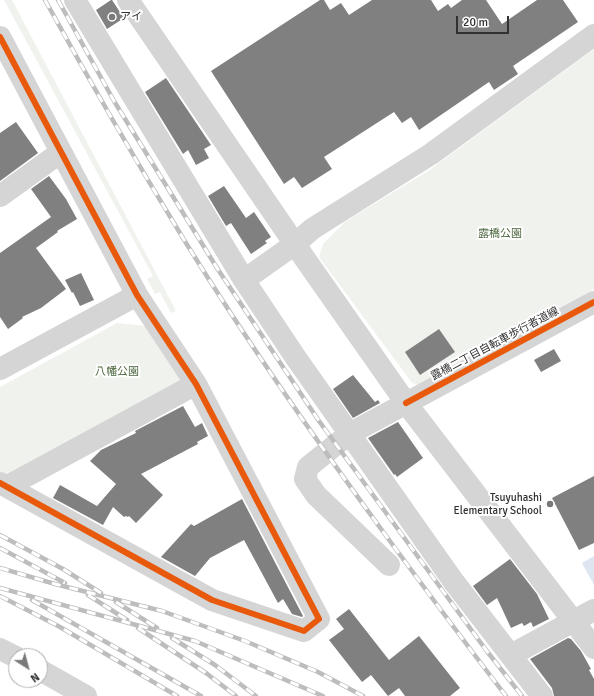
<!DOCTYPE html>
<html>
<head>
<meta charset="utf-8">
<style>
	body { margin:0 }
	#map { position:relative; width:594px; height:696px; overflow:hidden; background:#fff; font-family:Signika,sans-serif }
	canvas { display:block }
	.north { position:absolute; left:8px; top:648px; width:40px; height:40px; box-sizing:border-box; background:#fff; border:1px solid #adadad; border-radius:50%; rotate:144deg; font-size:11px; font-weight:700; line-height:16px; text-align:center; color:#313131 }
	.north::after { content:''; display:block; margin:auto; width:14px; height:18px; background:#797979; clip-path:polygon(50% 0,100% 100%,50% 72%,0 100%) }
	.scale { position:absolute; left:456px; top:16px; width:53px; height:18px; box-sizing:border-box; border:2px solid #313131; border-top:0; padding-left:5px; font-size:12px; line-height:14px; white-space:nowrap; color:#313131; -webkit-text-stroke:3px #fff; paint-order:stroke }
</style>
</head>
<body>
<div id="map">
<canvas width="594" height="696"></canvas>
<div class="north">N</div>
<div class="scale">20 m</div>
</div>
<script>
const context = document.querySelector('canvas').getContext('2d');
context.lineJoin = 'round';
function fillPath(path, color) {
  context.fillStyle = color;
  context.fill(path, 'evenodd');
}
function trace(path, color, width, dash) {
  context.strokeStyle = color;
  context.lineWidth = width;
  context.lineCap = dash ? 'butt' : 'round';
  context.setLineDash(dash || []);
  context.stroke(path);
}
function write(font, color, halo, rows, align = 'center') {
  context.font = font + ' Signika,"Noto Sans JP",sans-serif';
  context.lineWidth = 4;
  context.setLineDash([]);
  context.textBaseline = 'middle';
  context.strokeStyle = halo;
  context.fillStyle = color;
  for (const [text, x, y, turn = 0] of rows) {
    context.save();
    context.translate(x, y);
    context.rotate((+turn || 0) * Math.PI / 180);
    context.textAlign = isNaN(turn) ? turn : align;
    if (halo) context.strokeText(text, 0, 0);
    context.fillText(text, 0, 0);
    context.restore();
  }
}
const green = new Path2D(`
	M4,0H12L176,311L171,313L160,292L155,294L147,279L153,276Z
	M594,49V289L418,385L412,383L319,257L323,244L346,221L428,171Z
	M117,323L147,326L180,376L179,387L5,479L0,477V387Z`);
const water = new Path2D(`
	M594,556V585L582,563Z`);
const building = new Path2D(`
	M111,0H112L124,18L107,29L96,10Z
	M320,0H324L330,10L341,3L349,15L372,0H431L438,11L448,4L451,8L462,0H486L502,24L537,0H563L578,22L513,66L518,74L494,90L489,82L419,130L411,117L402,123L394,112L324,157L332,169L302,188L294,177L284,184L211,71Z
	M166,78L211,145L204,149L209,158L196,165L188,150L183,154L145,92Z
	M16,122L38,153L0,181V133Z
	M49,176L66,199L77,219L57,231L58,232L36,248L66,289L41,308L22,317L23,318L8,329L0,317V253L51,217L31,189Z
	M224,186L246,218L254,212L271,237L265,241L267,243L251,254L231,223L226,226L208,196Z
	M81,273L94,300L80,306L73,292L72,293L65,280Z
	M439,329L455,352L420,375L405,352Z
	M554,349L561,361L541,372L534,360Z
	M353,375L375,402L378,400L380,403L353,418L333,389Z
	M183,406L195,427L202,423L208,436L197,442L198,444L141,474L163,495L136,523L129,516L128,517L126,516L124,517L113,507L103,525L53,498L60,485L97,506L116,484L90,461L101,450L136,433L135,431Z
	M398,422L423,458L397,477L395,474L394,475L368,438Z
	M594,476V543L579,550L552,498Z
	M242,499L303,616L302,617L292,614L283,599L278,603L244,540L210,558L195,576L161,557L191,524L194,526Z
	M510,559L537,594L549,619L533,627L531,622L524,626L522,623L511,628L497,598L487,605L473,586Z
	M349,609L389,660L419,636L460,688L450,696H405L399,688L388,696L371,675L362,682L329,640L344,629L336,619Z
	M568,638L571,639L581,651L591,669L589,670L594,679V696H554L552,688L530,659Z`);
const minor = new Path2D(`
	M75,0L244,280L296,358L454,582L542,696
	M128,0L303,256L406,403L594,648
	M0,37L137,295L196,384L319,619L304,631L212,600L0,483
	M0,196L61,152
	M244,280L295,244L312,229L431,154L594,35
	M0,369L137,295
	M8,486L196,384
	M389,565L316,495L305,479L308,467L349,434L594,302
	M0,649L16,657
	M511,655L594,610
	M40,670L86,696`);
const rail = new Path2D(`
	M45,0C90,82 137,163 186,243C251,348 322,449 395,548C432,598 468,647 506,696
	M58,0L114,101L217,268L319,421L486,650L522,696
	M0,535L63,569L101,593
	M0,548L65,583
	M0,568L55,584L162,611L245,641L318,672L363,696
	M0,588L195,641L323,696
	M88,595L127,620
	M0,596L60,627L177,696
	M32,600L201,696
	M116,602L157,628
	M138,628L206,673L236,696
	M172,638L215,665L256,696`);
const cycleway = new Path2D(`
	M0,37L137,295L196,384L319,619L304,631L212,600L0,483
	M406,403L594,302`);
const markers = [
	[112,17,4,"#797979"],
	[550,504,4,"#797979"]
];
const poiNames = [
	["アイ",120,17],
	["Tsuyuhashi",542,498,"right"],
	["Elementary School",542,511,"right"]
];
const parkNames = [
	["露橋公園",500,234],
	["八幡公園",117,372]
];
const streetNames = [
	["露橋二丁目自転車歩行者道線",495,344,-28]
];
fillPath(green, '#f0f3ed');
fillPath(water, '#dde6f1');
fillPath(building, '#808080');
trace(minor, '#d5d5d5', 22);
trace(rail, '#bdbdbd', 4.5);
trace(rail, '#fff', 3, [9]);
trace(cycleway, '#e8590c', 6);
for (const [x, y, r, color] of markers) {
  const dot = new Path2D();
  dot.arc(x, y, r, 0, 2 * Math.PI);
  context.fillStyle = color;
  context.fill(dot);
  trace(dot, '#fff', 1.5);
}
write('11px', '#313131', '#fff', poiNames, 'left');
write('11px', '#4f6a41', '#fff', parkNames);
write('11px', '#313131', '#fff', streetNames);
</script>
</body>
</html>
